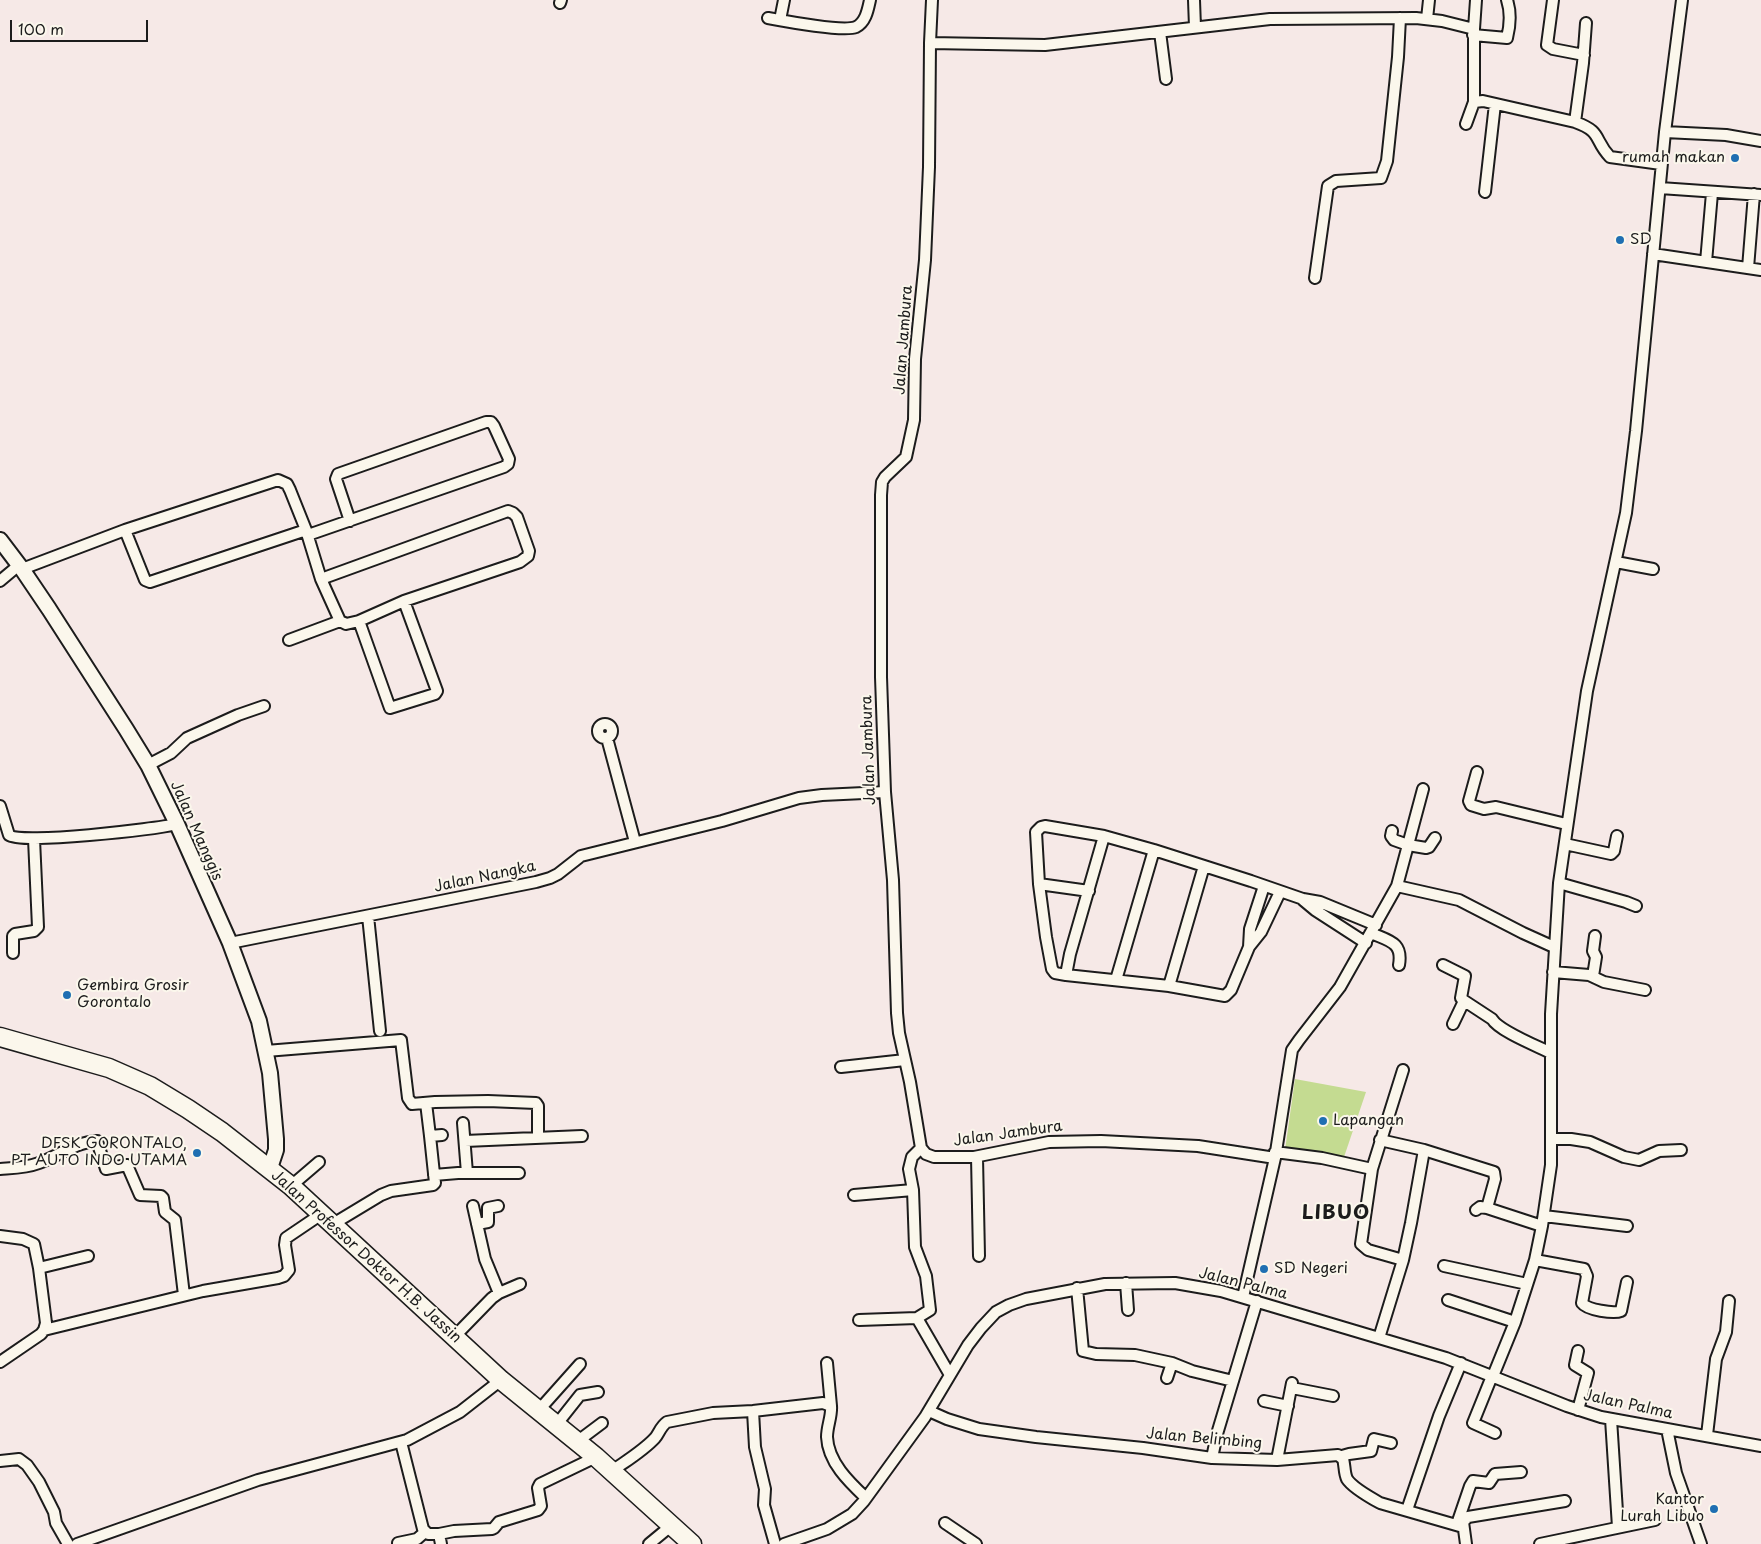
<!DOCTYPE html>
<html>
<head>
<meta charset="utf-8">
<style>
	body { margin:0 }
	#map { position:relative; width:1761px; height:1544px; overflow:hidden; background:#f6e9e7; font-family:"Playpen Sans",sans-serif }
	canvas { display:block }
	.scale { position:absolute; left:10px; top:20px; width:138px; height:22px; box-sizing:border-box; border:2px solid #1c1c1c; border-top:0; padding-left:6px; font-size:15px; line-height:18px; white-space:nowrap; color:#1c1c1c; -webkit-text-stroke:4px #fbf7ec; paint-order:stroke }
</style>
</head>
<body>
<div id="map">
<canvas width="1761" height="1544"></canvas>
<div class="scale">100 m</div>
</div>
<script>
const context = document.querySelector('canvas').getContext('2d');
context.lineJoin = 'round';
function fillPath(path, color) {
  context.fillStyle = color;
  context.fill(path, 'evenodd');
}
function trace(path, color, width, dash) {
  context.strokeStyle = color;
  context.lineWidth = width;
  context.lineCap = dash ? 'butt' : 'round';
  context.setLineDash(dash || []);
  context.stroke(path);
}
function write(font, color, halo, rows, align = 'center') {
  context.font = font + ' "Playpen Sans",sans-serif';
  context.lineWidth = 4;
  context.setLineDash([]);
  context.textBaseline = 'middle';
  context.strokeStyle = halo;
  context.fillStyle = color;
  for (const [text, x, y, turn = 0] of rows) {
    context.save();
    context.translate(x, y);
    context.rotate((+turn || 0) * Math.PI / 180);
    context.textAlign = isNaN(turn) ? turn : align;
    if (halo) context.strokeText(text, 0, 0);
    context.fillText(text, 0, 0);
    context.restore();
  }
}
const green = new Path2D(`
	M1295,1079L1366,1092L1343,1160L1285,1150Z`);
const street = new Path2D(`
	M932,0L930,43L929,167L925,260L915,359L914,420L906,457L885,477L882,482L881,495V677L885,792L893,880L897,1013L899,1033L910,1082L921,1148L926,1154L934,1157H974L1049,1142L1101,1141L1198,1146L1275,1158
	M1194,0L1195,27
	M1553,0L1547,45L1553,49L1584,55
	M560,3L561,0
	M768,18C784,21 843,32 856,27C866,22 868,9 870,0
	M1427,19L1429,0
	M780,20L784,0
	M1160,32L1166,79
	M1473,35L1507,38C1510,26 1511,12 1507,0
	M930,43L1045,45L1270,19L1416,18L1442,21L1474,29
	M1474,102L1483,101L1575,122C1603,132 1593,139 1610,157L1661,164
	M1575,122L1583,63L1586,23
	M1466,124L1474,102V29L1476,0
	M1665,132L1726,135L1761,141
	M1660,188L1761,195
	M1485,192L1495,104
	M1653,254L1761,270
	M1706,262L1712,193
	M1748,268L1754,194
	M1315,278L1328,186L1336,181L1381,178L1387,161L1398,57L1400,18
	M125,530L145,580L150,582L306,530
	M308,535L504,467L508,464L509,459L494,426L491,422H486L338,474L336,479L350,521
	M1616,562L1653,569
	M22,569L125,530L278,480L287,484L290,490L306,530L321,579L340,621L346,624L359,621L404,601L520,562L528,556L529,551L517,517L513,513L508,511L321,579
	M0,581L19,565
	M359,621L390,708L435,694L437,691L404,601
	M289,640L340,621
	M598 731a7 7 0 1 1 14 0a7 7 0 1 1-14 0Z
	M607,738L635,842
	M148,765L171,753L187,738L238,715L264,706
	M1477,772L1469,801L1471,805L1484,809L1496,807L1566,824
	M0,806L9,835C21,845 155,829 177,824
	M1392,831L1391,836L1394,840L1408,845L1426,848L1429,847L1435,838
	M1565,844L1611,854L1614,851L1617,836
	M1154,850L1104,836L1070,954L1066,975L1169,986L1225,996L1231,990L1249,947L1261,932L1280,892
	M1559,883L1626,902L1636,906
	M1039,884L1089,891
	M1397,886L1423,789
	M1303,900L1315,910L1366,943
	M368,916L380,1031
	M1371,933C1389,941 1403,942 1399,965
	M230,943L536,882L550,878L558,874L581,856L722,821L799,798L822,795L885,792
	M1249,947L1250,929L1264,886
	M13,953V936L15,934L34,931L38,927L34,839
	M1443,965L1465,976L1461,998L1463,1000L1492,1019C1499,1031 1537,1046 1551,1053
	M1553,972L1589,975L1604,982L1645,990
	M1066,975L1055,973L1052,969L1046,937L1039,884L1036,832L1041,827L1045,826L1104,836
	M1593,976L1596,957L1593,951L1595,936
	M1116,980L1154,850L1251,881L1303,899L1320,902L1376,925
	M1169,986L1204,866
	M1453,1024L1464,1001
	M266,1051L401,1040L408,1098L412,1104L435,1102L488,1101L536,1103L538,1106V1137
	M841,1067L905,1060
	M426,1103L430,1136L442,1135
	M463,1123L467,1173
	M1551,1139H1571L1590,1142L1624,1157L1639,1160L1659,1151L1681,1150
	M1380,1140L1424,1150L1494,1172L1495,1179L1487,1208L1542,1226
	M465,1141L582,1136
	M1275,1152L1322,1158L1372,1169
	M977,1157L979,1256
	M0,1169C13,1168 26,1168 39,1163C58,1156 76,1142 97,1141L106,1169L127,1165L140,1195L161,1196L163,1198L165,1212L175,1220L184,1295
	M434,1175L458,1173H519
	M291,1186L319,1162
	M854,1195L913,1190
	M473,1206L485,1259L499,1293
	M1476,1210L1480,1207L1487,1208
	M1544,1216L1627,1226
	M333,1224L381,1195L391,1191L433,1185L435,1183L430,1136
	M477,1224L488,1222V1208L498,1206
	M0,1236L23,1239L34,1244L39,1268L46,1323L44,1330L41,1334L0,1362
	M1403,1260L1368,1250L1361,1244L1372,1169L1403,1070
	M1535,1260L1584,1269L1587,1276L1582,1303C1587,1310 1614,1314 1621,1311L1627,1282
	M1444,1266L1527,1284
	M39,1268L88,1256
	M1126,1283L1128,1310
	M1077,1288L1083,1351L1096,1354L1135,1355L1172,1363
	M1243,1297L1275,1158L1292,1050L1299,1040L1340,987L1397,886L1459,900L1523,933L1554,947
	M1448,1300L1515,1322
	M917,1318L950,1375
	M859,1320L917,1318L930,1310L926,1276L915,1247L913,1190L909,1169L912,1157L921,1148
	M44,1330L203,1291L278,1278L284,1276L289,1270L285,1245L286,1238L320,1215
	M454,1337L492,1298L499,1293L520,1284
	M1379,1338L1403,1260L1411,1223L1424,1150
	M827,1363L831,1406
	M1492,1376L1473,1423L1495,1433
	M1493,1376L1515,1322L1535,1260L1542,1226L1551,1165V1014L1559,883L1587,691L1626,513L1636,431L1665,132L1682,0
	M1167,1378L1172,1363L1192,1371L1233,1381
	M1292,1388L1333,1396
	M1264,1401L1288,1406
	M539,1410L580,1364
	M1578,1410L1588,1373L1575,1365L1578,1351
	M753,1411L755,1447L765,1489L764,1505L775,1544
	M929,1411L947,1419L979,1429L1036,1437L1143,1448L1212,1458L1277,1460L1338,1455L1343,1459C1345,1465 1344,1473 1347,1479C1352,1487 1371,1498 1380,1503L1463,1527
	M1611,1419L1618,1527
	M557,1424L580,1395L598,1392
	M1667,1429L1676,1473L1701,1544
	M1707,1435L1716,1359L1726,1332L1729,1301
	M578,1441L602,1423
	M401,1442L423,1529L428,1534H439L441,1544
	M1342,1456L1349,1454L1371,1451L1374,1439L1391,1443
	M1212,1458L1217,1434L1257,1301
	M1277,1460L1292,1383
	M0,1461L19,1459L27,1465L39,1482L54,1512L56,1523L68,1544
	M612,1471C626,1461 643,1451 655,1438C659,1433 661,1426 667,1422L713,1413L753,1411L823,1403L831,1406C832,1416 827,1426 827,1437C828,1462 849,1482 866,1498
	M1407,1510L1439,1416L1461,1363
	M945,1523L976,1544
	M1457,1524L1470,1486L1473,1481L1489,1483L1495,1474L1521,1472
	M439,1534L454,1531L492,1529L494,1528L499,1522L538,1510L541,1506L538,1488L540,1484L596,1457
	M398,1543L417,1539L425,1532
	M77,1544L258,1480L407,1440L460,1412L501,1380
	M649,1544L672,1525
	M784,1544L827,1529L852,1514L864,1501L925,1417L968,1345L981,1328L996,1312L1009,1305L1026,1299L1105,1284L1175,1283L1221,1291L1446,1358L1567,1406L1601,1417L1761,1446
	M1466,1544L1463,1522L1468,1517L1565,1501
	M1540,1544L1655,1520`);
const secondary = new Path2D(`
	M0,540L22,569L49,609L126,729L148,765L177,824L230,943L259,1021L270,1073L276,1139V1150L270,1168`);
const highway = new Path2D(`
	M0,1037L109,1068L150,1086L188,1109L222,1132L291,1186L501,1380L596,1457L692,1544`);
const markers = [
	[1735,158,5,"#1f6fb2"],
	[1620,240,5,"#1f6fb2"],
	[67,995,5,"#1f6fb2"],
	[1323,1121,5,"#1f6fb2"],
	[197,1153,5,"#1f6fb2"],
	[1264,1269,5,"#1f6fb2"],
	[1714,1509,5,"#1f6fb2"]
];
const poiNames = [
	["rumah makan",1725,158,"right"],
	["SD",1630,240],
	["Gembira Grosir",77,986],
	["Gorontalo",77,1003],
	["Lapangan",1333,1121],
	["DFSK GORONTALO,",187,1144,"right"],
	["PT AUTO INDO UTAMA",187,1161,"right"],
	["SD Negeri",1274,1269],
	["Kantor",1704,1500,"right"],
	["Lurah Libuo",1704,1517,"right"]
];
const streetNames = [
	["Jalan Jambura",904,340,-86],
	["Jalan Jambura",869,750,-92],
	["Jalan Manggis",196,831,66],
	["Jalan Nangka",485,877,-12],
	["Jalan Jambura",1008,1134,-8],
	["Jalan Professor Doktor H.B. Jassin",366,1257,42],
	["Jalan Palma",1243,1284,14],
	["Jalan Palma",1628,1405,12],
	["Jalan Belimbing",1204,1439,5]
];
const districtNames = [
	["LIBUO",1336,1213]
];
fillPath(green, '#c4db91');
trace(street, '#1c1c1c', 14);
trace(secondary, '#1c1c1c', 18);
trace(highway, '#1c1c1c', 21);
trace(street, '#fbf7ec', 10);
trace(secondary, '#fbf7ec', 14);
trace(highway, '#fbf7ec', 18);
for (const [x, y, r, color] of markers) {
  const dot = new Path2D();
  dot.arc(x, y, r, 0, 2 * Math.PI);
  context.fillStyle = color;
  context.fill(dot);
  trace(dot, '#fbf7ec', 2);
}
write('15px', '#1c1c1c', '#fbf7ec', poiNames, 'left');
write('15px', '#1c1c1c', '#fbf7ec', streetNames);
context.letterSpacing = '1px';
write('bold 20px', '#1c1c1c', '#fbf7ec', districtNames);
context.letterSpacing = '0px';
</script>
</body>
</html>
